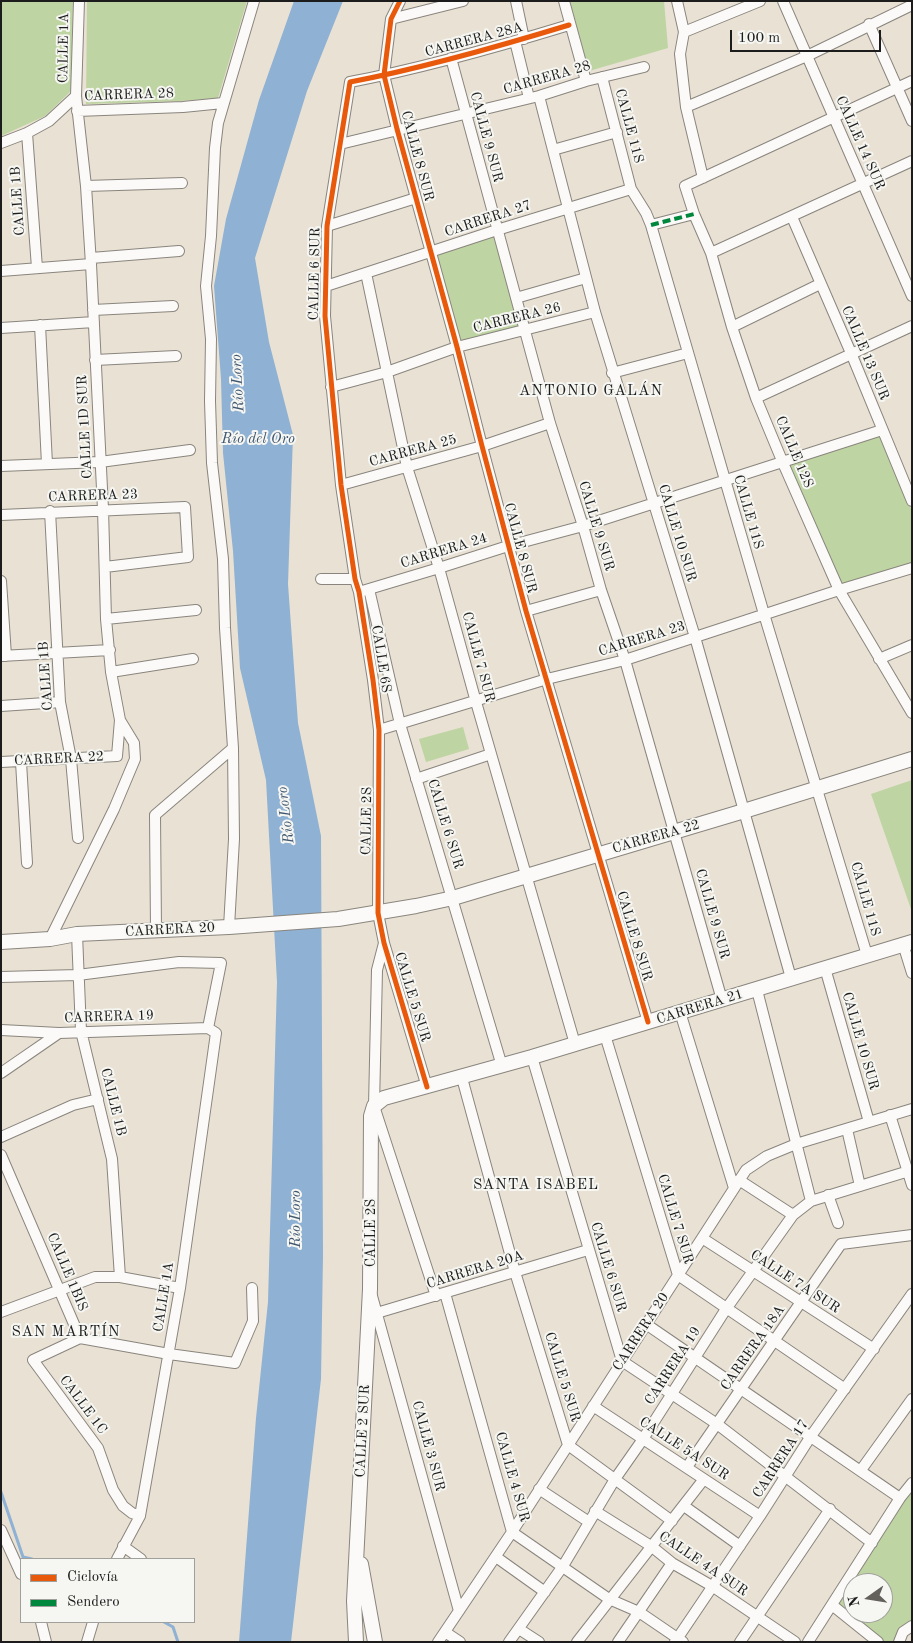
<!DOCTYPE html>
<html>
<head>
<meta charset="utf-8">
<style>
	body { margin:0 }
	#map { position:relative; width:913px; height:1643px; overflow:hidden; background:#e9e1d3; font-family:"Old Standard TT",serif }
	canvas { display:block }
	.frame { position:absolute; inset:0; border:2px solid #1c1c1c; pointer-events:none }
	.legend { position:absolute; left:20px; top:1558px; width:175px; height:65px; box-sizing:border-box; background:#f6f6f2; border:1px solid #9f9f9c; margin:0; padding:6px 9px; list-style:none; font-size:15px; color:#1c1c1c }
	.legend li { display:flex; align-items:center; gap:10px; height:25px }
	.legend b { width:25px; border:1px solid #9f9f9c }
	.north { position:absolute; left:843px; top:1573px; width:50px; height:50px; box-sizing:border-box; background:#f6f6f2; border:1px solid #9f9f9c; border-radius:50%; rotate:257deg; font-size:14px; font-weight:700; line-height:20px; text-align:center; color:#1c1c1c }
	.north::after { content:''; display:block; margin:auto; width:18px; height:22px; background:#64615c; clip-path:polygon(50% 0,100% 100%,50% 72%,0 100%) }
	.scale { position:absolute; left:730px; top:30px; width:151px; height:22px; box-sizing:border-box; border:2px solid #1c1c1c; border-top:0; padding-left:6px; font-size:15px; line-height:18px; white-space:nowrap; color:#1c1c1c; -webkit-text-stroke:4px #f6f6f2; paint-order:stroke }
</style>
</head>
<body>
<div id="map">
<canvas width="913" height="1643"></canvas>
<div class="frame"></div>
<ul class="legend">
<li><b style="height:6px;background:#e8590c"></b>Ciclovía</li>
<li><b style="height:6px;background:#00873e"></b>Sendero</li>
</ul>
<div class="north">N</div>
<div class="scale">100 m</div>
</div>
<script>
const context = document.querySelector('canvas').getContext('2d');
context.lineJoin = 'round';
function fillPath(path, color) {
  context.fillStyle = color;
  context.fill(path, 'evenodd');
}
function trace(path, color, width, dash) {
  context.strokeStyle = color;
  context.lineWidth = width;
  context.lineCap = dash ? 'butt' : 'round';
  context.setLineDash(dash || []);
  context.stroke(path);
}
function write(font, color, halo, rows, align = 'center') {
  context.font = font + ' "Old Standard TT",serif';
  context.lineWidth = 4;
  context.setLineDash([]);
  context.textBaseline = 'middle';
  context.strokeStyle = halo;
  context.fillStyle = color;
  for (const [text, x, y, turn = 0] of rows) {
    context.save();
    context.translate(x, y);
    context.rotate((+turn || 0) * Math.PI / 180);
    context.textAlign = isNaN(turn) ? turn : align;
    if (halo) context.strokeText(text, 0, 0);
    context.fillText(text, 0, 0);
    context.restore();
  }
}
const green = new Path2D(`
	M1,1H73L71,91L45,116L1,136Z
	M87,1H247L218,98L181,101L86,104Z
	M570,1H664L668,48L589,71Z
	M497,230L525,330L457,347L431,252Z
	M880,436L912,511V563L841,584L788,466Z
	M463,727L469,749L426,762L419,739Z
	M912,780V912L871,794Z
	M912,1483V1626L899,1642H878L832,1605ZM853,1583H883V1613H853Z`);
const water = new Path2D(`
	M294,1H343L307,91L255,258L269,342L293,435L288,584L298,723L321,836L323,1255L321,1379L291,1642H239L256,1418L268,1302L277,982L266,780L240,668L233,551L223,453L221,379L214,286L226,219L259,100Z`);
const stream = new Path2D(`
	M1,1492L23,1557L32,1559
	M164,1622L173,1627L178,1642`);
const street = new Path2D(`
	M400,1L391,19L384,75L397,129L457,347L482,446L526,611L648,1022
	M516,1L524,39
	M564,1L586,81
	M677,1L684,32L680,54L686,107L703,178
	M783,1L912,296
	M391,19L463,1
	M869,24L912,121
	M684,32L760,1
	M515,41L529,98
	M451,58L550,423L583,526L601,590L625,660L722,1000
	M602,77L631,189L646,213L651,225L764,614L867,955
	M912,81L685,186L694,214L711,253L732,327L756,398L783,463L839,590L912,713
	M539,96L595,312L695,637L791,978
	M686,107L807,56L912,5
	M77,111L183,107L223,103
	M27,133L37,268
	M1,143L27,133L49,121L76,96
	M340,144L539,96L586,81L644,67
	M553,150L617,132
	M86,186L182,183
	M792,217L851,353L912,501
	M651,225L694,214
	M327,226L416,198
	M711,253L912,161
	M91,258L179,251
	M1,271L91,264
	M366,273L407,467L439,568L476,702L575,1044
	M326,286L497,230L631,189
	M516,298L586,278
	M93,310L173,306
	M40,325L47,464
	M732,327L820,284
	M1,328L94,322
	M95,360L176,356
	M612,373L688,353
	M331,387L387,372L457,347L595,312
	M756,398L912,326
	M1,466L100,462L190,450
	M341,485L482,446L550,423
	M50,511L60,702L71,759L78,838
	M1,515L185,507L188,557L105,567
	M321,579H355
	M1,581L6,656
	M369,589L400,724L502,1066
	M359,592L439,568L508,546L583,526L882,430
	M526,611L601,590
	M106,619L196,610
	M1,656L110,650
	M879,659L912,645
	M111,672L193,659
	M1,706L60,702
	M379,730L547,679L625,660L839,590L912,568
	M1,762L117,756L120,720L111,672L106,619L103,509L91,264L86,186L76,96L79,1
	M21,762L27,863
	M416,779L491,754
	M229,927L234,839L233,748L225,628L223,559L212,463L210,401L211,339L206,286L211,236L215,148L218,123L254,1
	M156,930L155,815L233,748
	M77,934L81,1031L112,1159L120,1277
	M50,939L114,809L135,759L134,743L120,720
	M384,943L377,970L374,1106L436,1296
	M903,944L912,973
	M825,968L869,1122
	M1,977L78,975L179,962L221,963L208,1028
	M757,990L811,1201
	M680,1012L734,1188
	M1,1030L59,1033L208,1028L216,1033L180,1288L140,1516L117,1559
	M605,1035L678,1275L845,1389
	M532,1057L622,1361L717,1424L872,1543
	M1,1073L59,1033
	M462,1078L515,1272L568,1445L672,1521
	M427,1087L384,943L378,913L379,730L373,680L359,592L355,579L341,485L325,316L327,226L350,82C424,68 497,47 569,25
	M890,1115L912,1185
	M847,1129L860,1186
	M1,1137L73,1105L98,1099
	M1,1155L80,1338
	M739,1180L793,1215
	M828,1195L838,1223
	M702,1238L874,1349
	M445,1293L512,1532L609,1599L639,1612L683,1642
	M372,1296L459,1611
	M1,1312L95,1277H120L180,1288
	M370,1315L588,1250
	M646,1324L900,1498
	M80,1338L33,1360L98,1448L113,1490L123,1506L132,1513L140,1516
	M80,1338L169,1354L235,1363L253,1321L252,1288
	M593,1406L760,1516
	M687,1467L841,1244L912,1235
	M861,1470L912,1399
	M539,1489L589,1522
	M684,1506L740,1546
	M595,1511L651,1546L672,1563L712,1586L795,1642
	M1,1530L21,1574
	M123,1546L141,1559
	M496,1557L545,1592
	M832,1605L878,1642
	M41,1622L46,1642
	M519,1629L539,1642
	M445,1632L460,1642
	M87,1642L93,1622
	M438,1642L512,1532L746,1170L767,1156L796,1144L912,1109
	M509,1642L563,1566L615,1479L643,1439L726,1309L793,1215L811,1201L912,1170
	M577,1642L704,1479
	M618,1642L672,1563
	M675,1642L760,1516L811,1436L912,1294
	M740,1642L830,1509
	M808,1642L900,1498L912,1483
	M899,1642L903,1632L912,1626`);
const secondary = new Path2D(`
	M1,942L50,939L77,934L229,927L338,919L416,906L453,898L744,811L912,759
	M361,1564L375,1642
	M356,1642L354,1601L370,1289L371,1116L374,1106L384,1098L532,1057L912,942`);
const quiet = new Path2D(`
	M651,225L694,214`);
const cycleway = new Path2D(`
	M400,1L391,19L384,75L397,129L457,347L482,446L526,611L648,1022
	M427,1087L384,943L378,913L379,730L373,680L359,592L355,579L341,485L325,316L327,226L350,82C424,68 497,47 569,25`);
const streetNames = [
	["CARRERA 28A",474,40,-15],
	["CALLE 1A",64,48,-89],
	["CARRERA 28",547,78,-16],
	["CARRERA 28",129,95,-2],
	["CALLE 11S",629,126,75],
	["CALLE 9 SUR",486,137,75],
	["CALLE 14 SUR",860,143,66],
	["CALLE 8 SUR",417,156,75],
	["CALLE 1B",18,201,-94],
	["CARRERA 27",488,219,-18],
	["CALLE 6 SUR",315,274,-89],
	["CARRERA 26",517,318,-14],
	["CALLE 13 SUR",865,353,67],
	["CALLE 1D SUR",85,427,-93],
	["CARRERA 25",413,451,-15],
	["CALLE 12S",794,452,67],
	["CARRERA 23",93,496,-2],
	["CALLE 11S",748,512,74],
	["CALLE 9 SUR",596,526,73],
	["CALLE 10 SUR",677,533,73],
	["CALLE 8 SUR",520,548,75],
	["CARRERA 24",444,551,-17],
	["CARRERA 23",642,639,-17],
	["CALLE 7 SUR",478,657,75],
	["CALLE 6S",381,659,81],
	["CALLE 1B",46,676,-94],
	["CARRERA 22",59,759,-3],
	["CALLE 2S",367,821,-89],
	["CALLE 6 SUR",445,824,73],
	["CARRERA 22",656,837,-16],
	["CALLE 11S",865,899,74],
	["CALLE 9 SUR",712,914,74],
	["CARRERA 20",170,930,-3],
	["CALLE 8 SUR",634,936,73],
	["CALLE 5 SUR",412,997,73],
	["CARRERA 21",700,1007,-17],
	["CARRERA 19",109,1017,-2],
	["CALLE 10 SUR",860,1041,74],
	["CALLE 1B",113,1102,76],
	["CALLE 7 SUR",675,1219,73],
	["CALLE 2S",371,1233,-90],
	["CALLE 6 SUR",608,1267,73],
	["CARRERA 20A",475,1270,-17],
	["CALLE 1BIS",67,1272,67],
	["CALLE 7A SUR",795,1282,33],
	["CALLE 1A",164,1297,-81],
	["CARRERA 20",641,1332,-57],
	["CARRERA 18A",753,1348,-55],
	["CARRERA 19",673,1366,-57],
	["CALLE 5 SUR",562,1377,73],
	["CALLE 1C",83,1405,53],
	["CALLE 2 SUR",363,1431,-87],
	["CALLE 3 SUR",428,1446,75],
	["CALLE 5A SUR",684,1449,33],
	["CARRERA 17",781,1459,-57],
	["CALLE 4 SUR",512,1477,74],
	["CALLE 4A SUR",703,1564,34]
];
const waterNames = [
	["Río Loro",238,383,-93],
	["Río del Oro",258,439],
	["Río Loro",286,815,-97],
	["Río Loro",296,1219,-90]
];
const neighbourhoodNames = [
	["ANTONIO GALÁN",591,391],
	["SANTA ISABEL",536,1185],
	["SAN MARTÍN",66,1332]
];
fillPath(green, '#bed4a2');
fillPath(water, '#8eb1d4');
trace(stream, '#8eb1d4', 3);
trace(street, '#89857e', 12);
trace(secondary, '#89857e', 16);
trace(street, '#fcfaf8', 10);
trace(secondary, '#fcfaf8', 14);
trace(quiet, '#00873e', 4, [8, 4]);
trace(cycleway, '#e8590c', 5);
write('14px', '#1c1c1c', '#f6f6f2', streetNames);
write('italic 15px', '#3e566f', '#f6f6f2', waterNames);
context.letterSpacing = '1px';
write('15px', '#1c1c1c', '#f6f6f2', neighbourhoodNames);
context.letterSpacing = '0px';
</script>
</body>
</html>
